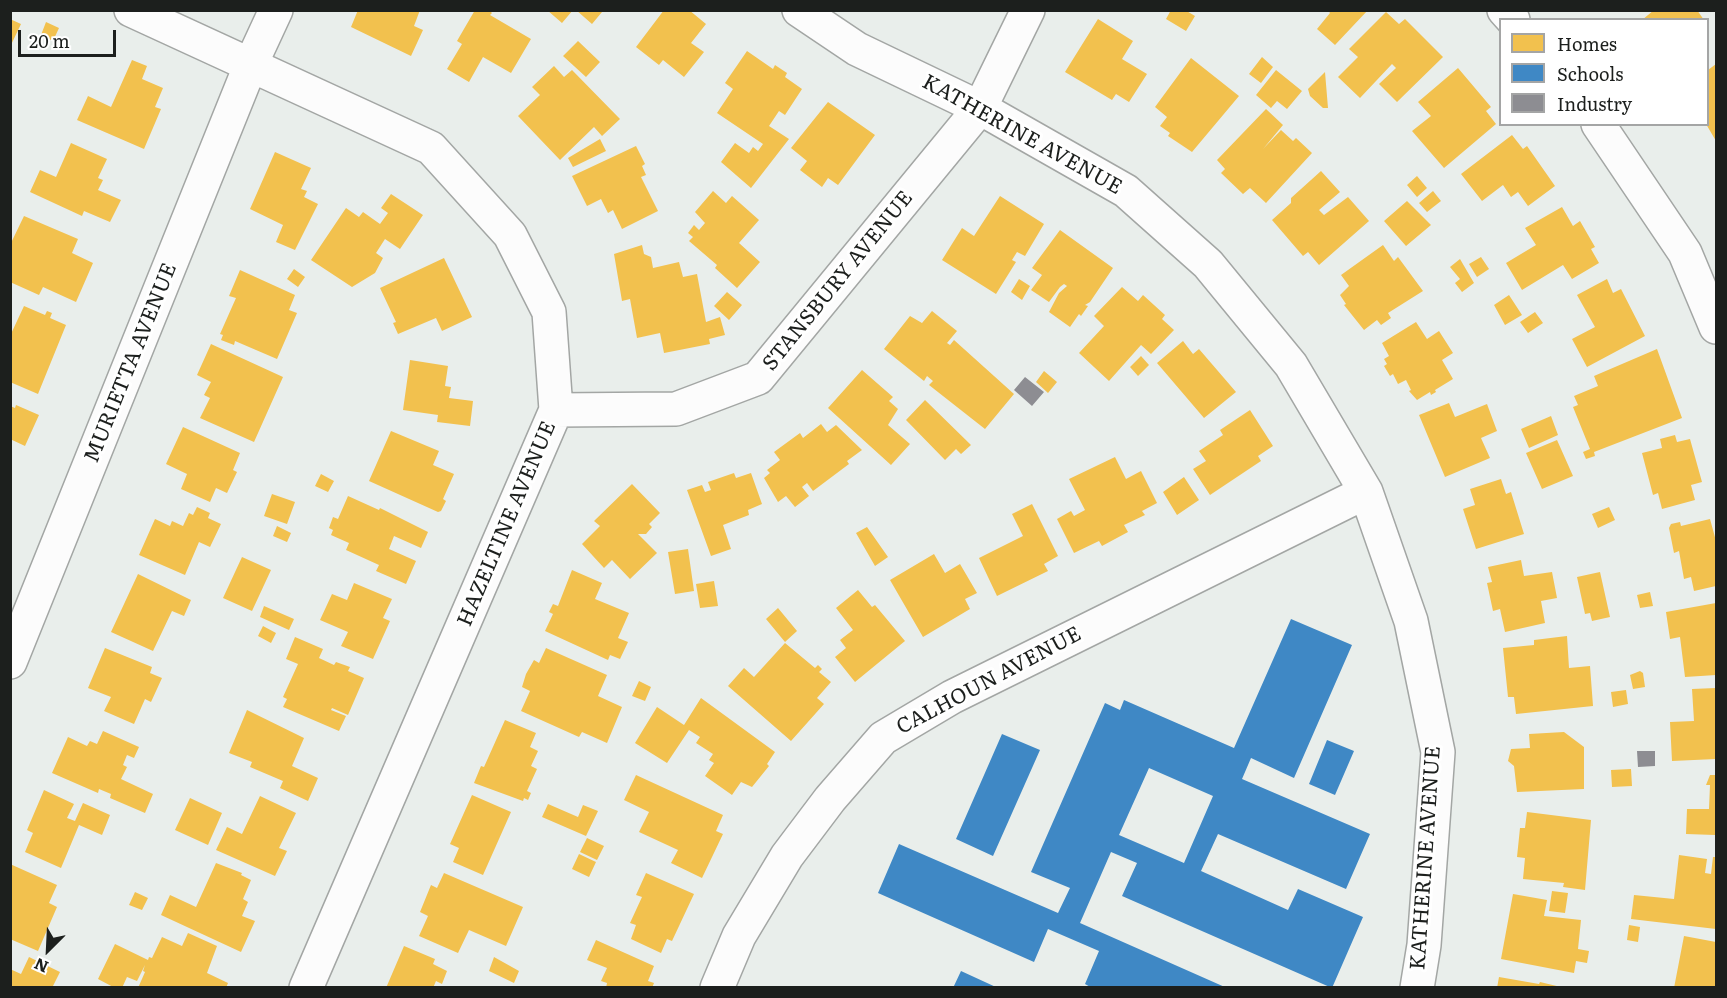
<!DOCTYPE html>
<html>
<head>
<meta charset="utf-8">
<style>
	body { margin:0 }
	#map { position:relative; width:1727px; height:998px; overflow:hidden; background:#e9eeeb; font-family:Literata,serif }
	canvas { display:block }
	.frame { position:absolute; inset:0; border:12px solid #1c1f1d; pointer-events:none }
	.legend { position:absolute; left:1499px; top:18px; width:210px; height:108px; box-sizing:border-box; background:#fff; border:2px solid #a4a5a5; margin:0; padding:8px 10px; list-style:none; font-size:18px; color:#1c1f1d }
	.legend li { display:flex; align-items:center; gap:12px; height:30px }
	.legend b { width:30px; border:2px solid #a4a5a5 }
	.north { position:absolute; left:18px; top:920px; width:60px; height:60px; -webkit-text-stroke:4px #fff; paint-order:stroke; rotate:204deg; font-size:16px; font-weight:700; line-height:24px; text-align:center; color:#1c1f1d }
	.north::after { content:''; display:block; margin:auto; width:21px; height:27px; background:#1c1f1d; clip-path:polygon(50% 0,100% 100%,50% 72%,0 100%) }
	.scale { position:absolute; left:18px; top:30px; width:98px; height:27px; box-sizing:border-box; border:3px solid #1c1f1d; border-top:0; padding-left:8px; font-size:18px; line-height:21px; white-space:nowrap; color:#1c1f1d; -webkit-text-stroke:4px #fff; paint-order:stroke }
</style>
</head>
<body>
<div id="map">
<canvas width="1727" height="998"></canvas>
<div class="frame"></div>
<ul class="legend">
<li><b style="height:16px;background:#f2c14e"></b>Homes</li>
<li><b style="height:16px;background:#3f88c5"></b>Schools</li>
<li><b style="height:16px;background:#8d8d92"></b>Industry</li>
</ul>
<div class="north">N</div>
<div class="scale">20 m</div>
</div>
<script>
const context = document.querySelector('canvas').getContext('2d');
context.lineJoin = 'round';
function fillPath(path, color) {
  context.fillStyle = color;
  context.fill(path, 'evenodd');
}
function trace(path, color, width, dash) {
  context.strokeStyle = color;
  context.lineWidth = width;
  context.lineCap = dash ? 'butt' : 'round';
  context.setLineDash(dash || []);
  context.stroke(path);
}
function write(font, color, halo, rows, align = 'center') {
  context.font = font + ' Literata,serif';
  context.lineWidth = 6;
  context.setLineDash([]);
  context.textBaseline = 'middle';
  context.strokeStyle = halo;
  context.fillStyle = color;
  for (const [text, x, y, turn = 0] of rows) {
    context.save();
    context.translate(x, y);
    context.rotate((+turn || 0) * Math.PI / 180);
    context.textAlign = isNaN(turn) ? turn : align;
    if (halo) context.strokeText(text, 0, 0);
    context.fillText(text, 0, 0);
    context.restore();
  }
}
const homes = new Path2D(`
	M358,10H420L414,26L423,30L411,56L351,27Z
	M475,10H489L492,13L490,15L531,39L511,73L483,57L469,82L447,69L462,44L457,41Z
	M547,10H573L562,23Z
	M576,10H600L602,12L592,24Z
	M664,10H689L706,24L691,43L704,52L684,77L663,60L659,65L636,47Z
	M1171,10H1185L1195,16L1186,31L1166,19Z
	M1328,10H1368L1335,45L1317,29L1330,13Z
	M1654,10H1697L1704,20H1642Z
	M1386,12L1399,24L1405,19L1443,57L1397,102L1379,84L1396,68L1392,64L1360,98L1338,77L1358,57L1349,49Z
	M10,19L21,24L10,47Z
	M1098,19L1133,41L1122,59L1147,74L1129,102L1116,94L1112,100L1065,72Z
	M46,22L59,28L53,41L41,35Z
	M578,41L600,62L586,77L563,56Z
	M747,51L773,69L775,65L787,73L785,77L802,89L785,115L779,111L769,126L789,139L751,188L721,162L735,143L749,153L753,147L758,151L763,144L717,113L733,89L725,83Z
	M1262,57L1273,67L1261,83L1249,74Z
	M1191,58L1239,96L1192,152L1168,136L1170,133L1160,126L1167,117L1155,107Z
	M132,60L147,66L142,79L163,88L155,107L161,109L144,149L77,120L88,96L111,107Z
	M1716,64V141L1706,124L1708,70Z
	M554,66L564,77L572,70L620,119L602,136L594,127L560,160L518,116L540,95L532,87Z
	M1458,68L1491,107L1486,111L1496,124L1444,168L1412,131L1431,116L1418,102Z
	M1276,70L1302,91L1287,109L1277,101L1271,108L1256,95Z
	M1325,72L1328,108H1323L1310,96L1308,89Z
	M828,102L875,135L838,185L828,178L822,187L800,170L807,161L791,148Z
	M1266,109L1283,125L1263,149L1281,130L1293,141L1296,138L1312,153L1266,203L1250,188L1243,194L1221,173L1225,169L1217,160Z
	M1512,135L1523,149L1527,146L1555,186L1528,206L1518,192L1511,197L1503,185L1482,201L1461,174Z
	M600,139L606,151L573,167L568,158Z
	M71,143L107,159L98,178L103,180L98,190L121,200L110,222L84,211L82,216L30,192L40,170L56,177Z
	M636,146L645,164L642,166L646,175L641,177L658,211L622,229L613,210L608,213L601,199L587,206L572,176Z
	M275,152L311,168L301,189L307,191L304,197L318,204L295,250L276,242L283,225L250,209Z
	M1321,171L1340,192L1319,210L1324,215L1348,197L1369,221L1319,265L1308,252L1303,256L1272,220L1291,203V198Z
	M1417,176L1427,188L1417,197L1407,185Z
	M713,191L726,203L732,196L759,220L739,243L760,262L737,288L715,268L717,265L689,241L693,237L688,233L694,225L699,230L705,223L695,212Z
	M1433,191L1441,201L1427,212L1419,203Z
	M391,194L423,215L400,249L385,239L376,253L383,258L375,273L352,287L311,260L346,208L359,217L363,212L380,224L388,213L381,208Z
	M1000,196L1044,224L1025,256L1017,252L1012,260L1016,262L996,294L942,260L962,228L974,236Z
	M1407,201L1431,225L1406,246L1384,221Z
	M1562,207L1573,226L1580,221L1595,247L1591,249L1599,263L1572,279L1563,265L1522,290L1506,263L1536,245L1525,228Z
	M24,216L78,239L72,253L93,263L76,302L43,287L39,295L10,282V245Z
	M1060,230L1113,268L1090,302L1085,305L1088,306L1081,316L1079,314L1070,327L1049,312L1059,293L1067,286L1064,284L1060,287L1049,302L1031,290L1042,275L1032,268Z
	M642,245L644,254L651,257L653,268L679,262L683,277L697,274L706,322L720,317L725,335L709,339L710,344L664,353L660,333L637,338L630,299L622,301L614,254Z
	M1383,245L1394,261L1398,257L1423,291L1388,313L1391,318L1381,325L1377,320L1364,330L1344,305L1346,304L1340,295L1349,286L1341,275Z
	M1481,257L1489,269L1477,277L1469,264Z
	M444,258L472,317L442,331L436,318L398,334L393,323L396,322L380,288Z
	M1460,259L1474,283L1462,292L1455,283L1460,279L1450,267Z
	M294,269L305,277L298,287L287,279Z
	M240,270L295,295L289,310L297,313L277,359L235,341L234,345L221,340L223,335L220,334L236,298L229,296Z
	M1019,279L1030,286L1022,300L1011,292Z
	M1607,279L1613,293L1621,289L1645,336L1587,367L1572,339L1595,327L1577,295Z
	M1122,287L1138,301L1143,295L1165,315L1162,319L1174,330L1151,354L1141,345L1109,381L1079,353L1104,326L1094,316Z
	M727,292L742,305L729,320L714,306Z
	M1509,295L1522,315L1505,325L1494,305Z
	M24,306L45,315L47,311L52,313L50,318L66,325L38,394L10,382V336Z
	M932,311L957,331L947,343L950,345L954,340L1014,394L985,429L929,385L933,381L927,376L924,381L884,349L910,316L922,323Z
	M1535,312L1543,323L1528,333L1520,322Z
	M1416,322L1427,339L1439,331L1453,353L1442,360L1453,379L1435,390L1436,392L1431,395L1430,392L1417,400L1409,391L1411,390L1406,380L1398,384L1393,374L1390,376L1384,366L1387,364L1384,359L1389,356L1382,343Z
	M1183,341L1193,354L1199,349L1236,392L1204,418L1157,363Z
	M211,344L283,377L254,442L200,418L210,398L204,395L211,382L197,375Z
	M1657,349L1682,418L1594,452L1595,456L1586,459L1583,452L1590,449L1573,407L1578,405L1574,396L1598,386L1594,376Z
	M1141,356L1149,365L1138,376L1130,367Z
	M410,360L448,366L445,386L451,387L449,398L473,401L470,426L437,422L438,415L403,410Z
	M862,370L893,397L889,401L898,409L888,425L910,444L891,465L828,408Z
	M1044,371L1057,382L1048,393L1036,382Z
	M925,400L971,445L961,454L956,449L945,460L906,420Z
	M1449,403L1455,417L1487,404L1497,431L1481,438L1490,458L1445,477L1419,415Z
	M16,405L39,415L25,446L10,439V406L15,408Z
	M1250,410L1273,446L1258,456L1261,461L1210,495L1193,469L1206,461L1199,451L1223,435L1220,430Z
	M1551,416L1558,435L1529,448L1521,429Z
	M821,424L827,432L836,425L862,450L847,461L849,464L813,491L807,483L802,487L809,496L795,507L786,496L778,502L764,478L770,473L767,470L780,460L774,452L800,433L803,438Z
	M183,427L240,453L233,470L237,472L227,493L216,488L210,502L181,489L187,474L166,464Z
	M391,431L439,451L433,465L454,474L443,499L446,501L441,511L438,512L369,481Z
	M1675,435L1677,442L1690,439L1702,482L1691,485L1695,500L1662,509L1658,493L1653,495L1642,453L1662,448L1660,439Z
	M1557,440L1573,476L1542,489L1526,453Z
	M1115,457L1126,479L1141,471L1157,503L1142,511L1145,515L1124,525L1128,532L1102,546L1099,541L1074,553L1057,519L1071,511L1074,516L1085,510L1069,479Z
	M734,473L736,478L751,473L762,504L748,510L749,515L723,525L731,549L711,556L687,490L702,485L705,492L711,490L708,482Z
	M321,474L334,481L328,492L315,486Z
	M1184,477L1199,500L1177,515L1163,492Z
	M1501,479L1506,494L1511,492L1524,534L1476,549L1463,509L1475,505L1470,489Z
	M632,484L660,513L649,524L652,527L646,534H638L657,553L630,579L612,560L604,568L582,544L600,526L594,521Z
	M272,494L295,502L287,524L264,516Z
	M348,496L379,510L380,508L428,532L421,548L394,536L389,549L416,561L406,584L376,571L379,565L346,550L349,543L331,535L333,530L329,528L333,517L338,519Z
	M1032,504L1058,556L1044,564L1048,571L997,596L979,558L1023,536L1012,514Z
	M197,507L210,513L208,518L221,524L210,547L199,542L185,575L139,555L155,519L170,526L172,521L183,526L189,513L193,515Z
	M1609,507L1615,520L1598,528L1592,514Z
	M1710,519L1716,541V586L1694,591L1691,577L1684,579L1679,551L1674,553L1669,528L1671,524L1680,522L1681,526Z
	M277,526L291,533L287,542L273,536Z
	M867,527L888,557L875,566L856,533Z
	M688,549L694,591L675,594L668,552Z
	M934,554L945,573L960,564L977,593L965,599L970,609L923,637L890,580Z
	M242,557L271,570L252,611L223,598Z
	M1521,560L1524,576L1552,572L1557,598L1541,601L1545,623L1505,632L1500,609L1493,611L1487,583L1492,582L1488,567Z
	M572,570L602,583L595,599L629,613L618,638L628,642L620,659L610,655L608,660L545,631L553,614L549,612L553,604L558,606Z
	M1600,572L1610,617L1592,621L1590,613L1585,614L1577,577Z
	M138,574L191,600L184,616L172,611L153,651L111,632Z
	M714,581L718,606L700,608L696,584Z
	M354,583L392,599L383,618L390,621L373,659L341,646L348,632L320,620L332,594L347,600Z
	M858,590L872,607L875,605L905,641L855,682L835,657L846,648L840,640L853,630L836,608Z
	M1650,592L1653,606L1640,608L1637,595Z
	M1716,603V675L1685,677L1680,637L1670,639L1666,612Z
	M264,606L294,619L289,630L260,617Z
	M778,608L797,631L785,642L766,619Z
	M263,626L276,633L271,643L258,636Z
	M1567,636L1569,668L1590,666L1593,706L1516,714L1514,697H1508L1503,648L1534,645V640Z
	M295,637L323,649L319,658L334,665L336,662L350,667L348,671L364,678L348,715L332,708L331,710L346,716L339,731L283,707L287,699L283,697L298,664L286,659Z
	M785,643L815,668L818,665L822,669L819,672L831,682L817,698L824,704L791,741L728,686L744,668L754,677Z
	M105,648L152,667L150,673L162,678L151,702L145,699L134,724L104,711L111,697L88,688Z
	M546,648L607,675L598,696L622,707L607,743L582,732L579,737L521,711L530,691L522,687L526,674L534,660L539,663Z
	M1640,671L1643,673L1645,687L1633,689L1630,675Z
	M639,681L651,687L645,701L632,696Z
	M1716,688V759L1672,761L1670,722L1694,721L1692,689Z
	M1626,690L1628,704L1613,707L1611,692Z
	M701,698L775,752L767,764L769,766L752,787L741,782L732,795L705,776L714,763L709,760L713,754L696,743L700,737L689,730L667,763L635,743L657,707L684,725Z
	M247,710L304,738L292,766L318,778L308,801L280,788L283,781L250,767L252,762L229,753Z
	M505,720L536,733L530,747L538,751L531,766L537,769L527,791L531,793L528,800L524,798L523,801L474,783L481,766L484,767Z
	M103,731L139,747L134,758L127,755L123,765L127,767L121,779L153,794L145,813L110,798L111,794L99,789L98,793L52,773L68,737L87,746L90,741L97,744Z
	M1564,732L1584,747V789L1517,792L1514,766L1508,761L1511,749L1530,748L1529,734Z
	M1631,769L1632,786L1612,787L1611,770Z
	M636,775L723,815L716,831L723,834L702,878L671,863L678,850L639,832L649,812L624,800Z
	M1710,775H1716L1715,835L1686,834L1687,809H1709L1710,785H1706Z
	M44,790L74,804L67,818L75,821L83,803L110,815L102,835L79,825L61,868L25,852L33,833L27,830Z
	M472,795L511,812L483,875L453,862L459,848L450,844Z
	M260,796L296,813L279,848L287,851L275,876L216,850L227,827L242,834Z
	M190,798L222,813L208,845L175,830Z
	M548,804L578,817L583,805L598,811L586,836L542,817Z
	M1527,812L1591,820L1585,890L1563,887L1564,883L1523,879L1525,858L1517,857L1520,828H1525Z
	M587,838L604,846L597,860L580,852Z
	M579,854L596,862L589,877L572,869Z
	M1679,855L1707,859L1705,873L1711,874L1713,857H1716V929L1631,919L1634,895L1674,899Z
	M216,863L242,873L241,875L251,880L243,899L248,902L242,916L255,921L241,952L161,915L170,895L196,907Z
	M10,864L57,885L49,903L57,907L38,951L10,939Z
	M444,873L523,907L506,946L469,930L458,953L419,936L428,916L420,912L431,885L437,888Z
	M646,873L694,894L672,941L667,939L661,953L631,939L636,925L630,923L642,897L636,895Z
	M1552,891L1568,893L1565,913L1549,911Z
	M135,892L148,898L142,910L129,905Z
	M1513,894L1547,900L1544,916L1581,920L1578,949L1589,951L1587,963L1576,961L1574,973L1501,959Z
	M1629,925L1640,927L1638,942L1627,940Z
	M188,933L217,946L207,973L228,983L226,988H138L145,972L143,971L145,965L137,981L127,977L122,988H115L98,979L115,944L148,960L149,957L152,958L162,937L182,946Z
	M1684,936L1716,942V988H1674Z
	M596,940L654,966L648,981L654,983L652,988H606L607,983L601,981L607,968L587,960Z
	M404,946L435,959L433,964L447,971L442,984L436,981L433,988H386Z
	M29,957L60,972L52,988H10V969L21,974Z
	M494,957L519,971L514,983L489,971Z
	M1499,977L1539,984L1540,982L1565,988H1497Z`);
const schools = new Path2D(`
	M1291,619L1352,645L1294,778L1251,758L1242,779L1370,834L1346,889L1218,834L1201,871L1288,910L1298,889L1363,917L1332,988L1122,896L1137,863L1111,852L1080,923L1227,988H1092L1085,984L1099,951L1048,929L1034,962L878,893L899,844L1058,913L1070,888L1031,872L1105,703L1120,710L1124,700L1234,748ZM1149,768L1213,796L1184,863L1119,835Z
	M1002,734L1040,750L993,856L956,839Z
	M1327,740L1354,751L1335,795L1309,784Z
	M961,971L998,988H953Z`);
const industry = new Path2D(`
	M1025,377L1044,392L1032,406L1014,390Z
	M1637,751H1655V766L1638,767Z`);
const minor = new Path2D(`
	M131,10L431,148L510,235L549,312L556,410L306,988
	M799,10L857,49L980,108L1126,191L1208,264L1291,365L1366,492L1411,621L1438,752L1424,945L1417,988
	M1504,10L1513,20
	M1598,124L1685,253L1716,327
	M556,410L676,409L758,378L980,108L1028,10
	M10,662L251,64L276,10
	M717,988L739,936L787,856L830,799L883,738L952,697L1366,492`);
const streetNames = [
	["KATHERINE AVENUE",1022,135,29],
	["STANSBURY AVENUE",838,281,-51],
	["MURIETTA AVENUE",131,363,-68],
	["HAZELTINE AVENUE",507,524,-67],
	["CALHOUN AVENUE",989,681,-28],
	["KATHERINE AVENUE",1426,858,-86]
];
fillPath(homes, '#f2c14e');
fillPath(schools, '#3f88c5');
fillPath(industry, '#8d8d92');
trace(minor, '#a3a6a4', 36);
trace(minor, '#fcfcfc', 33);
write('21px', '#1c1f1d', '#fff', streetNames);
</script>
</body>
</html>
